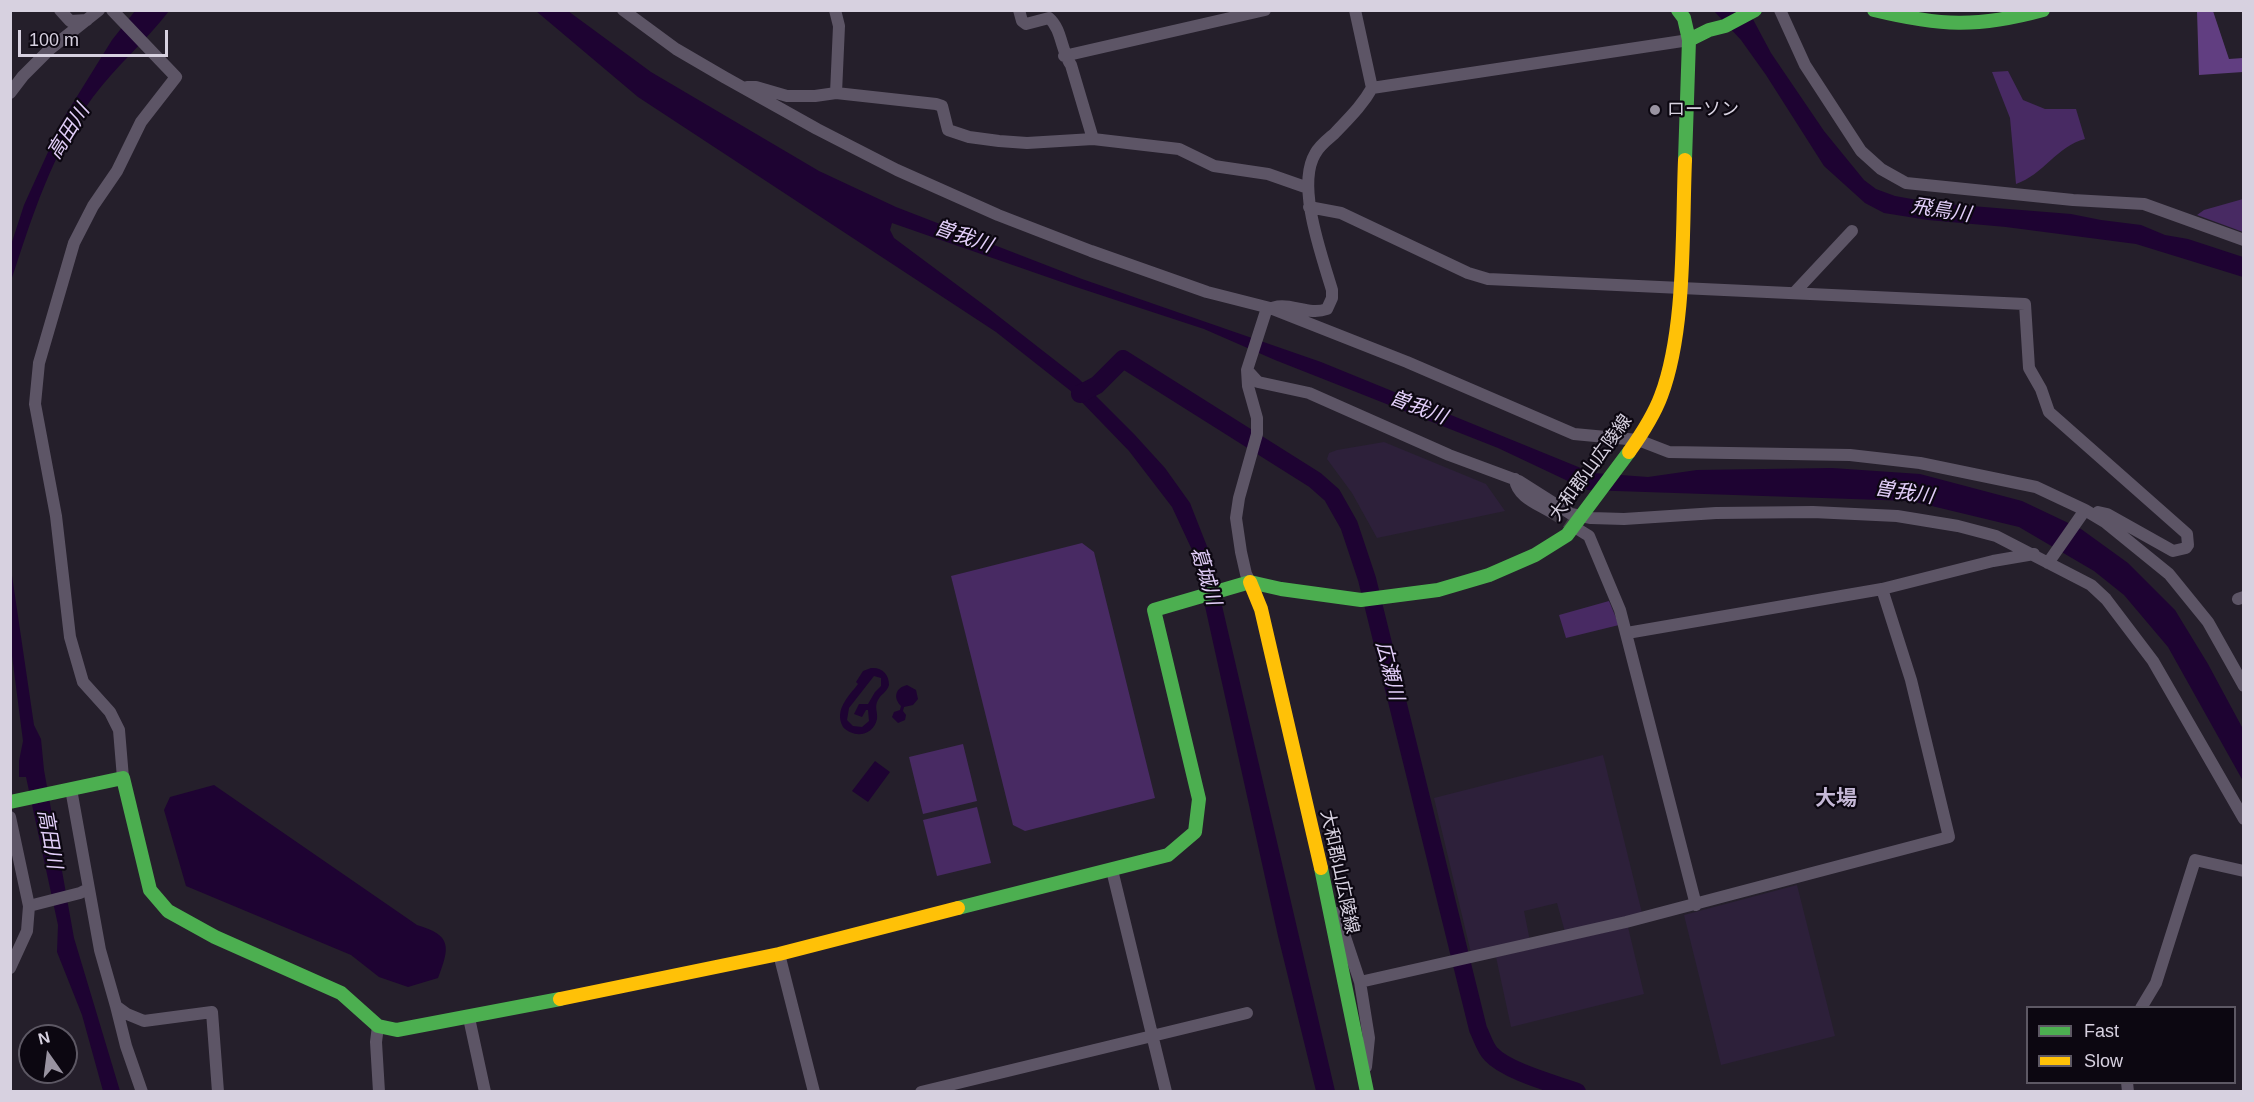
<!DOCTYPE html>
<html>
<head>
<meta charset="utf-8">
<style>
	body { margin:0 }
	#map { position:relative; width:2254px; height:1102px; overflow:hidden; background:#251f2b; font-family:Helvetica,sans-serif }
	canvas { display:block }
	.frame { position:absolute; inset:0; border:12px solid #d7d1e0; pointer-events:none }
	.legend { position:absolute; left:2026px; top:1006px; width:210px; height:78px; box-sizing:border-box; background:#0c0711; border:2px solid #5d5864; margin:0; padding:8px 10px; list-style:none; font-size:18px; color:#d7d1e0 }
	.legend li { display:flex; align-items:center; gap:12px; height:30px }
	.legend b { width:30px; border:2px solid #5d5864 }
	.north { position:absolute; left:18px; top:1024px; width:60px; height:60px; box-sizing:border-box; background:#0c0711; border:2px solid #5d5864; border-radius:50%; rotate:346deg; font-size:16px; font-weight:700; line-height:24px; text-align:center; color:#d7d1e0 }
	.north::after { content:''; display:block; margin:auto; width:21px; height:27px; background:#9993a1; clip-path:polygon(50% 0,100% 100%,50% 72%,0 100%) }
	.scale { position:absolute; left:18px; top:30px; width:150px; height:27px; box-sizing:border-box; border:3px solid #d7d1e0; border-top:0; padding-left:8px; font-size:18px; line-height:21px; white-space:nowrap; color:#d7d1e0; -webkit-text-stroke:4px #0c0711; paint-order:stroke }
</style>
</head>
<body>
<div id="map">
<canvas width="2254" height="1102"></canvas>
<div class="frame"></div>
<ul class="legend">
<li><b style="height:8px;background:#4caf50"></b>Fast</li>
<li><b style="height:8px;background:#ffc107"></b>Slow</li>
</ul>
<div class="north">N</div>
<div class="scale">100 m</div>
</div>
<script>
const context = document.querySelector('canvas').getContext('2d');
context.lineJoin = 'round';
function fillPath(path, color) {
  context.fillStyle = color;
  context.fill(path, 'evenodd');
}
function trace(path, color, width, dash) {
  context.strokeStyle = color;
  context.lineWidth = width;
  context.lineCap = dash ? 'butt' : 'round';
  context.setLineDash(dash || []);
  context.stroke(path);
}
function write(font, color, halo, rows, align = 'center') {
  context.font = font + ' Helvetica,"Noto Sans JP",sans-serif';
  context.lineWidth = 4.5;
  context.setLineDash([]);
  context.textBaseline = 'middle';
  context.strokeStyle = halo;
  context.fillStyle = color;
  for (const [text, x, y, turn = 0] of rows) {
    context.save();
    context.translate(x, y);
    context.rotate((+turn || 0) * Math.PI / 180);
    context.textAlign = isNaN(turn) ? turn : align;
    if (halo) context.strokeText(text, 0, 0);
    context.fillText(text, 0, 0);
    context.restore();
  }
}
const built = new Path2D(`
	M1384,442L1486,484L1505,511L1377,538L1352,493L1327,459L1329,453L1337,450Z
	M1603,755L1642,913L1565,932L1557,903L1524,911L1530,941L1471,953L1434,798Z
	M1797,885L1835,1036L1721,1065L1684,915Z
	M1628,927L1644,994L1511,1027L1496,957Z`);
const green = new Path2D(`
	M2008,71L2023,100L2045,109H2076L2085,139C2057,146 2043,175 2016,184L2010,118L1992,72Z
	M2243,199V232L2197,215L2204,210Z
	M1082,543L1094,552L1155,798L1025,831L1013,825L951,576Z
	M1609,601L1619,625L1566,638L1559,615Z
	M963,744L977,801L923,814L909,757Z
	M977,807L991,863L937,876L923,820Z`);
const forest = new Path2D(`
	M2197,11H2213L2229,59L2243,58V72L2199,75Z`);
const water = new Path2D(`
	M1748,10L1771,53L1824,131L1864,180L1876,189L1895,196L1934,203L2071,214L2101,220L2141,225L2165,235L2188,239L2243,257V277L2136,244L2006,227L1928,220L1884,213L1865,203L1824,166L1766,75L1741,40L1714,11Z
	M135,11H169C146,41 116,66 93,97C52,152 32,217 11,281V245L24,205L63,119L112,40Z
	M536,11H568L651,72L819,171L896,207L1082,279L1321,362L1593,473L1648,477L1697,470L1832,468L1920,474L2022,501L2081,529L2128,563L2175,610L2208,664L2243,729V781L2168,647L2124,595L2094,571L2019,527L1911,501L1587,490L1498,448L1275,360L1204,329L1073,286L892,223L890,230L894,238L988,308L1079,379L1134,434L1165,468L1190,503L1210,554L1335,1091H1316L1278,936L1193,552L1172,507L1129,451L1072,392L996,332L638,97Z
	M10,562L34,725L41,739L44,770L74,938L120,1091H103L82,1015L57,952L58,925L26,777H19V761L23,741L11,648Z
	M871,668C882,667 889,674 889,685C887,692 881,694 878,700C874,707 878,712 877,719C873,737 853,738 843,727C834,710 848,697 858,684L856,682L863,671ZM874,676L881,678V686L875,692L868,704H859L854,714L862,717L866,710H868L869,721L862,727L853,726L847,720L849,708Z
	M907,685L916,690L918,699L913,705L904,707L903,711L906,715L905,720L898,723L892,717L894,712L900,710L901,706C893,698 895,688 907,685Z
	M875,761L890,772L868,802L852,791Z
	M214,785L417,925C452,935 450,947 438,978L408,987L379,977L351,955L186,886L164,810L170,797Z`);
const river = new Path2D(`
	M1080,394L1097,385L1123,359L1315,480L1332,495L1349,525L1367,579L1478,1029C1482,1037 1485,1048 1491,1054C1506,1071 1555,1084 1577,1092`);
const streetTunnel = new Path2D(`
	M1551,512L1576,528`);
const street = new Path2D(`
	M60,10L70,21L87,20
	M112,10L176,77L141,122L117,171L93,206L74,243L39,363L35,404L56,516L70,637L83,682L110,712L119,730L123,778
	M623,10L676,49L724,77L817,129L897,170L998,215L1091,251L1207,292L1270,308L1407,362L1574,434L1638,440L1669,452L1850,455L1920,463L2036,487L2085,510L2105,522L2169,574L2208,622L2244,686
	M835,10L839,26L836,93
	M1019,10L1022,21L1026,24L1049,18C1062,29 1061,51 1071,65L1093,139
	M1355,10L1372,88L1689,40
	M1780,10L1805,65L1861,151L1881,169L1906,183L2073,200L2144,204L2244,240
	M1064,56L1265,10
	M747,87H756L787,96H815L836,93L936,104L942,106L948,130L969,137L999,141L1027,143L1093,139L1179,149L1214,166L1268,174L1308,188
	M10,93L23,76L50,49L99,10
	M1309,207L1341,213L1468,273L1488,279L2025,304L2029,368L2041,389L2049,412L2187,534L2188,545L2186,548L2173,551L2107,514L2098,512
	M1794,293L1852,231
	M1247,370L1258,382L1309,393L1449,455L1519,481L1571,514L1591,518L1624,519L1716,513L1813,512L1897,516L1958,526L1996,536L2091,585L2106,599L2153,661L2244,819
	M1515,479C1517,497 1538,504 1551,512
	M1576,528L1589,536L1620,610L1696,905
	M2048,563L2085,510
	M1250,582L1246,574L1241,552L1236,518L1239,498L1257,434V418L1248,386L1247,370L1266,311C1286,298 1306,317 1327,309L1332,298V290C1322,256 1296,186 1315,154C1319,146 1327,140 1334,134C1348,119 1362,106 1372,88
	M2238,599L2244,597
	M1627,633L1882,589L1993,561L2034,554
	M71,789L100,950L116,1006L127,1014L144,1021L212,1012L218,1092
	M10,817L29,906L27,931L10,968
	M1112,870L1166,1092
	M29,906L80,893L88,889
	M1337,913L1360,982L1369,1038L1366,1067
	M779,954L814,1092
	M1360,982L1626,922L1949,837L1911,680L1882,589
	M116,1006L126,1046L142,1092
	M2141,1008L2156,983L2195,860L2244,871
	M469,1018L485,1092
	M378,1026L376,1042L379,1092
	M2127,1082L2128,1092
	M921,1092L1247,1013`);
const fast = new Path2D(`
	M1678,10L1684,18L1689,40L1685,160
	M1874,10C1940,26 1977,28 2043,10
	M1689,40L1709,30L1725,26L1755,10
	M1250,582L1281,589L1361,600L1438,590L1489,575L1535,555L1567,535L1629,452
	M10,802L123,778L150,890L168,911L215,937L341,993L378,1026L397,1030L560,999
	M1321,868L1367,1092
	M958,908L1168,855L1195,832L1199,799L1154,610L1250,582`);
const slow = new Path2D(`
	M1629,452C1641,435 1654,415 1661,396C1686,330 1682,231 1685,160
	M1250,582L1261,609L1321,868
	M560,999L779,954L958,908`);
const markers = [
	[1655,110,6,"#9993a1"]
];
const poiNames = [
	["ローソン",1667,110]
];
const streetNames = [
	["大和郡山広陵線",1591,468,-54],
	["大和郡山広陵線",1339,872,78]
];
const waterNames = [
	["高田川",69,132,-58],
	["飛鳥川",1941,211,9],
	["曽我川",963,237,19],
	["曽我川",1418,408,21],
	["曽我川",1904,493,9],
	["葛城川",1205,576,73],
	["広瀬川",1389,671,76],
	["高田川",49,839,80]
];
const quarterNames = [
	["大場",1836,799]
];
fillPath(built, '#2d203a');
fillPath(green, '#482a63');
fillPath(forest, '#613e81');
fillPath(water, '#1e0332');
trace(river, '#1e0332', 18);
trace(streetTunnel, '#403a46', 12, [12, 6]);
trace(street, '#5d5566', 12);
trace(fast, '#4caf50', 14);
trace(slow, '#ffc107', 14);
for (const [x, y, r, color] of markers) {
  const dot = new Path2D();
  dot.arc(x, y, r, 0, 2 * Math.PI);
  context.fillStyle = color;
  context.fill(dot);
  trace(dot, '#0c0711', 2);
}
write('18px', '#d7d1e0', '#0c0711', poiNames, 'left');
write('18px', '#d7d1e0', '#0c0711', streetNames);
write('italic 20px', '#e2cef9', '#0c0711', waterNames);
write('bold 21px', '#c5b8d6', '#0c0711', quarterNames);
</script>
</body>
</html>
